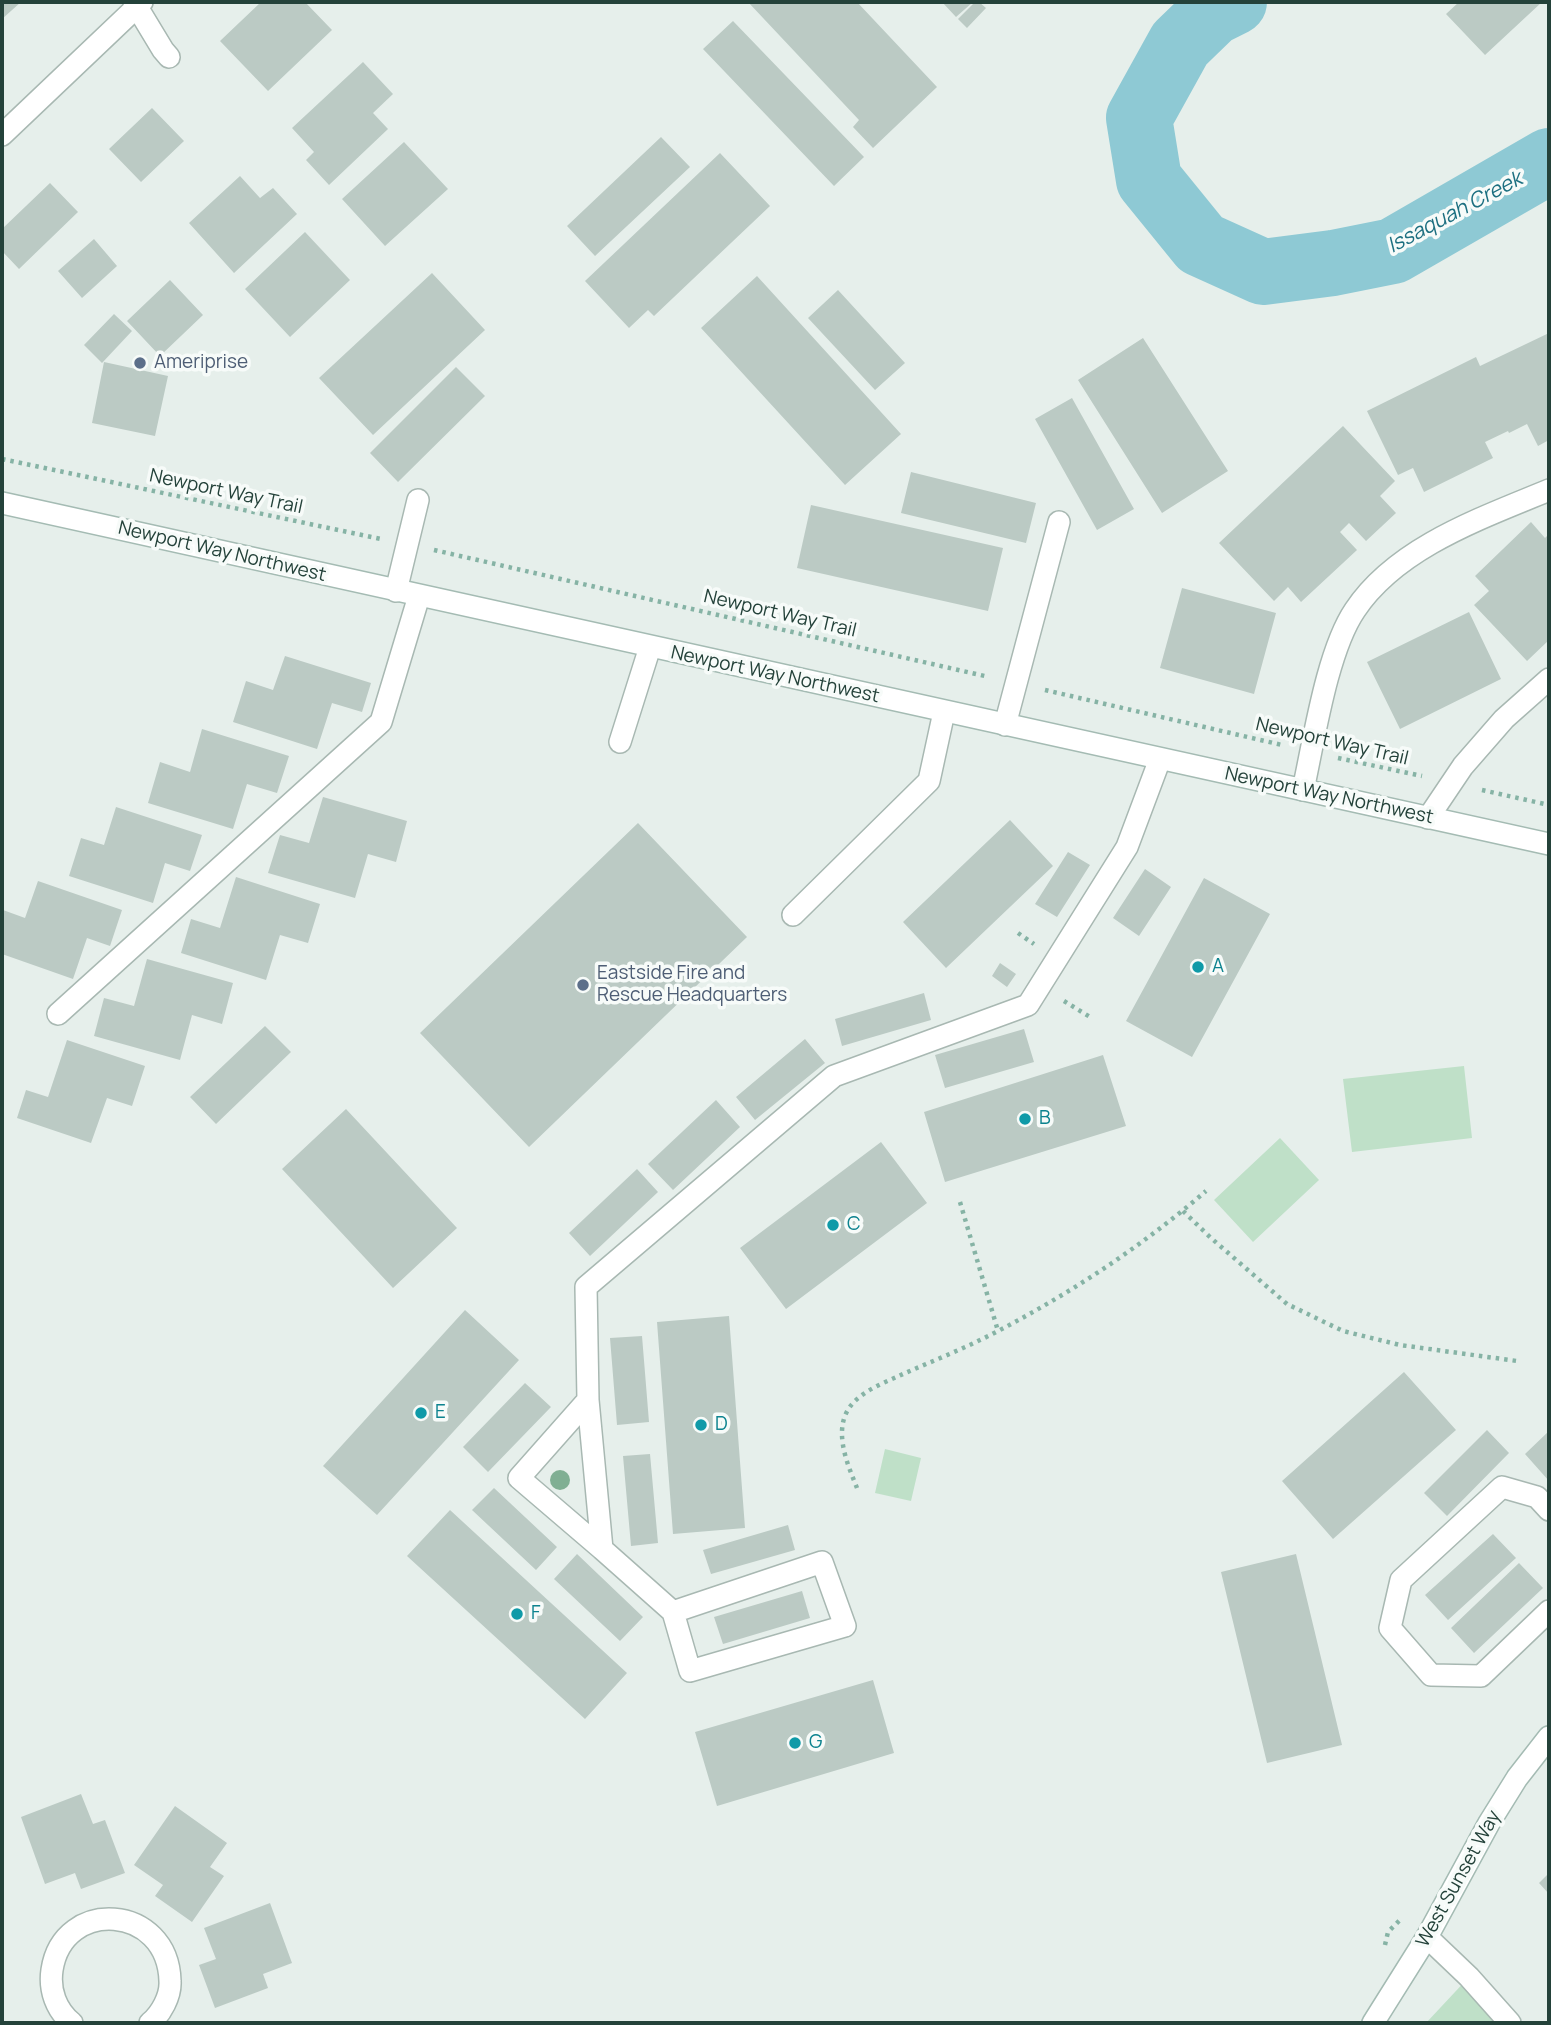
<!DOCTYPE html>
<html>
<head>
<meta charset="utf-8">
<style>
	body { margin:0 }
	#map { position:relative; width:1551px; height:2025px; overflow:hidden; background:#e6efeb; font-family:Manrope,sans-serif }
	canvas { display:block }
	.frame { position:absolute; inset:0; border:4px solid #24423a; pointer-events:none }
</style>
</head>
<body>
<div id="map">
<canvas width="1551" height="2025"></canvas>
<div class="frame"></div>
</div>
<script>
const context = document.querySelector('canvas').getContext('2d');
context.lineJoin = 'round';
function fillPath(path, color) {
  context.fillStyle = color;
  context.fill(path, 'evenodd');
}
function trace(path, color, width, dash) {
  context.strokeStyle = color;
  context.lineWidth = width;
  context.lineCap = dash ? 'butt' : 'round';
  context.setLineDash(dash || []);
  context.stroke(path);
}
function write(font, color, halo, rows, align = 'center') {
  context.font = font + ' Manrope,sans-serif';
  context.lineWidth = 7;
  context.setLineDash([]);
  context.textBaseline = 'middle';
  context.strokeStyle = halo;
  context.fillStyle = color;
  for (const [text, x, y, turn = 0] of rows) {
    context.save();
    context.translate(x, y);
    context.rotate((+turn || 0) * Math.PI / 180);
    context.textAlign = isNaN(turn) ? turn : align;
    if (halo) context.strokeText(text, 0, 0);
    context.fillText(text, 0, 0);
    context.restore();
  }
}
const green = new Path2D(`
	M1464,1066L1472,1138L1352,1152L1343,1079Z
	M1280,1138L1319,1180L1253,1242L1214,1200Z
	M885,1449L921,1458L911,1501L875,1493Z
	M1469,1977L1510,2023H1426Z`);
const river = new Path2D(`
	M1234,2L1212,13L1180,44L1139,118L1149,180L1201,244L1263,272L1333,263L1393,251L1549,161`);
const building = new Path2D(`
	M2,2H21L2,19Z
	M261,2H305L332,30L268,91L220,41Z
	M748,2H857L937,87L873,148L853,127L859,120Z
	M942,2H973L956,17Z
	M975,2H979L986,8L967,28L958,19Z
	M1459,2H1542L1485,55L1446,14Z
	M733,21L864,157L834,186L703,49Z
	M363,62L393,94L373,113L388,129L329,185L306,160L314,152L292,128Z
	M152,108L184,141L141,182L109,149Z
	M661,137L690,167L595,256L567,226Z
	M404,142L448,189L385,246L342,199Z
	M720,153L770,206L654,316L648,310L629,328L585,281Z
	M240,176L260,198L273,188L297,214L234,273L189,223Z
	M50,183L78,212L19,269L2,251V229Z
	M305,232L350,280L290,337L245,289Z
	M94,239L117,266L82,298L58,271Z
	M432,273L485,330L373,435L319,378Z
	M757,276L901,434L845,485L701,328Z
	M170,280L203,315L160,356L127,321Z
	M838,290L905,363L875,390L808,318Z
	M114,314L132,331L102,363L84,345Z
	M1549,333V440L1538,446L1527,424L1509,433L1508,431L1485,442L1493,458L1424,492L1413,468L1398,475L1367,411L1476,357L1480,366Z
	M1143,338L1228,471L1162,513L1078,380Z
	M104,362L168,376L155,436L92,423Z
	M456,367L485,396L398,482L370,453Z
	M1072,398L1134,509L1097,530L1035,419Z
	M1343,426L1395,481L1380,496L1396,513L1366,541L1349,523L1340,532L1357,550L1301,602L1288,587L1274,601L1219,543Z
	M911,472L1036,503L1026,543L901,513Z
	M811,505L1003,548L988,611L797,568Z
	M1531,522L1545,538L1549,534V640L1527,661L1474,605L1489,591L1475,576Z
	M1182,588L1276,613L1254,694L1160,668Z
	M1469,612L1501,679L1400,729L1367,662Z
	M285,656L371,683L362,712L332,703L317,749L233,722L246,681L273,690Z
	M202,729L289,756L277,793L247,784L233,829L148,803L160,762L190,772Z
	M323,797L407,821L396,862L368,854L355,898L268,873L280,835L309,843Z
	M116,807L202,835L190,871L165,863L153,903L69,876L81,838L104,845Z
	M1010,820L1053,866L946,968L903,922Z
	M638,823L747,937L529,1147L420,1033Z
	M1068,852L1090,865L1057,917L1035,904Z
	M1145,869L1171,887L1139,936L1113,918Z
	M236,877L320,904L308,943L280,935L266,980L181,953L191,919L220,928Z
	M1204,878L1270,914L1192,1057L1126,1021Z
	M38,881L122,910L110,946L87,938L73,979L2,954L3,910L25,918Z
	M147,959L233,983L222,1024L192,1015L180,1060L94,1036L104,998L134,1006Z
	M1000,963L1016,974L1007,987L992,976Z
	M924,993L931,1020L842,1046L835,1019Z
	M265,1026L291,1052L216,1124L190,1097Z
	M1024,1029L1034,1062L945,1088L935,1055Z
	M805,1039L825,1063L755,1120L736,1097Z
	M67,1040L145,1066L132,1106L107,1098L91,1143L17,1118L26,1090L48,1097Z
	M1103,1055L1126,1126L945,1182L924,1112Z
	M716,1100L740,1127L673,1190L648,1164Z
	M346,1109L457,1228L393,1288L282,1169Z
	M881,1142L927,1203L786,1309L740,1248Z
	M637,1169L658,1192L590,1256L569,1233Z
	M465,1310L519,1360L377,1515L323,1466Z
	M729,1316L745,1528L673,1534L657,1322Z
	M642,1336L649,1422L617,1425L610,1338Z
	M1404,1372L1456,1430L1333,1539L1282,1481Z
	M525,1383L551,1407L488,1472L463,1447Z
	M1487,1430L1509,1453L1447,1516L1424,1493Z
	M1549,1431V1481L1525,1454Z
	M650,1454L658,1543L631,1546L623,1456Z
	M494,1488L557,1547L536,1570L472,1510Z
	M450,1510L627,1673L585,1719L407,1556Z
	M788,1525L795,1550L711,1574L703,1550Z
	M1493,1534L1516,1558L1448,1620L1425,1595Z
	M577,1554L643,1617L620,1641L554,1579Z
	M1296,1554L1342,1745L1267,1763L1221,1572Z
	M1519,1563L1543,1588L1474,1653L1451,1628Z
	M802,1591L810,1618L723,1644L714,1617Z
	M873,1680L894,1753L717,1806L695,1732Z
	M81,1794L93,1824L105,1820L125,1873L81,1889L75,1873L45,1884L21,1817Z
	M175,1806L227,1843L210,1867L224,1876L192,1922L155,1896L163,1885L134,1865Z
	M1549,1873V1894L1539,1883Z
	M270,1903L292,1963L263,1974L268,1988L215,2008L199,1965L216,1959L204,1928Z`);
const path = new Path2D(`
	M2,459L381,539
	M434,550L989,677
	M1045,690L1282,745
	M1338,758L1422,776
	M1482,790L1549,805
	M1018,933L1034,944
	M1064,1001L1090,1017
	M960,1202L998,1331
	M1183,1211L1211,1238L1287,1304L1343,1331L1400,1345L1517,1361
	M857,1488C847,1463 831,1427 853,1403C866,1389 886,1382 903,1374C935,1360 968,1347 1000,1330C1074,1291 1142,1246 1206,1191
	M1385,1945L1388,1932L1400,1920`);
const lane = new Path2D(`
	M134,2L163,50L169,57
	M396,591L418,500
	M1005,725L1059,522
	M620,742L650,647
	M1303,790C1314,740 1327,651 1355,610C1397,547 1482,518 1549,490
	M793,915L929,781L944,712
	M58,1014L381,722L419,596
	M588,1400L519,1478L602,1549
	M1549,1510L1537,1497L1502,1487L1401,1580L1390,1628L1431,1675L1481,1676L1549,1611
	M673,1612L822,1562L845,1626L690,1671L673,1612L602,1549L588,1400L586,1287L834,1076L1028,1005L1127,847L1160,759
	M1427,1937L1469,1977L1510,2023`);
const street = new Path2D(`
	M2,135L142,2
	M1428,818L1463,766L1504,719L1549,679
	M72,2023C56,2010 49,1990 52,1970C63,1897 168,1904 170,1981C171,1996 161,2014 150,2023`);
const secondary = new Path2D(`
	M2,503L1549,844
	M1373,2023L1427,1937L1489,1823L1517,1778L1549,1737`);
const trees = [
	[560,1480]
];
const markers = [
	[140,363,7,"#5c6f8a"],
	[1198,967,7,"#0f9aa8"],
	[583,985,7,"#5c6f8a"],
	[1025,1119,7,"#0f9aa8"],
	[833,1225,7,"#0f9aa8"],
	[421,1413,7,"#0f9aa8"],
	[701,1425,7,"#0f9aa8"],
	[517,1614,7,"#0f9aa8"],
	[795,1743,7,"#0f9aa8"]
];
const serviceNames = [
	["Ameriprise",154,363],
	["Eastside Fire and",597,974],
	["Rescue Headquarters",597,996]
];
const streetNames = [
	["Newport Way Trail",226,492,12],
	["Newport Way Northwest",222,552,13],
	["Newport Way Trail",780,614,13],
	["Newport Way Northwest",775,675,12],
	["Newport Way Trail",1332,742,13],
	["Newport Way Northwest",1329,796,12],
	["West Sunset Way",1459,1879,-61]
];
const cultureNames = [
	["A",1212,967],
	["B",1039,1119],
	["C",847,1225],
	["E",435,1413],
	["D",715,1425],
	["F",531,1614],
	["G",809,1743]
];
const waterNames = [
	["Issaquah Creek",1455,213,-28]
];
fillPath(green, '#bfe0c8');
trace(river, '#8ec9d4', 66);
fillPath(building, '#bbcac4');
trace(lane, '#a8b8b2', 24);
trace(street, '#a8b8b2', 24);
trace(secondary, '#a4bbb3', 24);
trace(path, '#86b3a5', 4.5, [3.5, 5]);
trace(lane, '#fff', 21);
trace(street, '#fff', 21);
trace(secondary, '#fff', 21);
context.fillStyle = '#80af93';
for (const [x, y] of trees) {
  context.beginPath();
  context.arc(x, y, 10, 0, 2 * Math.PI);
  context.fill();
}
for (const [x, y, r, color] of markers) {
  const dot = new Path2D();
  dot.arc(x, y, r, 0, 2 * Math.PI);
  context.fillStyle = color;
  context.fill(dot);
  trace(dot, '#f7fbf9', 2.5);
}
write('19px', '#4e5e75', '#f7fbf9', serviceNames, 'left');
write('19px', '#24423a', '#f7fbf9', streetNames);
write('19px', '#0d838f', '#f7fbf9', cultureNames, 'left');
write('italic 21px', '#1c6f80', '#f7fbf9', waterNames);
</script>
</body>
</html>
